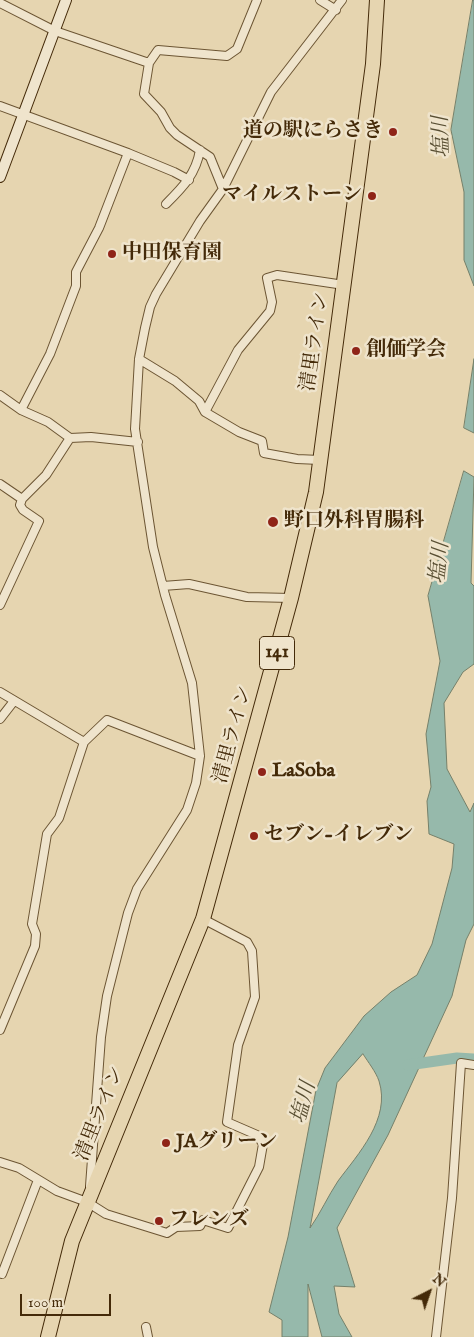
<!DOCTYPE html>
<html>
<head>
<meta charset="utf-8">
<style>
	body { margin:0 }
	#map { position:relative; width:474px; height:1337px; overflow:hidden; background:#e6d5b0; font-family:"IM FELL English",serif }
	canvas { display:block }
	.north { position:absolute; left:404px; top:1267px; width:50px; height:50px; -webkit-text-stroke:4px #efe4cc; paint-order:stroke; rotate:41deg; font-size:14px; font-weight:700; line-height:20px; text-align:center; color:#442a09 }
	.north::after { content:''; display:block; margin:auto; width:18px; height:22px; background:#442a09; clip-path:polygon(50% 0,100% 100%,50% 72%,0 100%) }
	.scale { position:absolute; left:20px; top:1294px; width:91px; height:22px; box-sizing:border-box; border:2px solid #442a09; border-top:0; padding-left:6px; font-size:15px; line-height:18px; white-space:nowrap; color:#442a09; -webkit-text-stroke:4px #efe4cc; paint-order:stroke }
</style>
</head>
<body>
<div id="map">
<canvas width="474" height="1337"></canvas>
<div class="north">N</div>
<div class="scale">100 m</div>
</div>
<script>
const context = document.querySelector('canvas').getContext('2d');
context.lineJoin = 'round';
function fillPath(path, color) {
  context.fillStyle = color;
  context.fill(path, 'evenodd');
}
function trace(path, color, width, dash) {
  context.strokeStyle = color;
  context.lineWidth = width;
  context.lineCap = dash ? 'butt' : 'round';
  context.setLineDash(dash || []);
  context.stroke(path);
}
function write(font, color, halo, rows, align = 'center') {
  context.font = font + ' "IM FELL English","Noto Serif JP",serif';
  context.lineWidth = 5;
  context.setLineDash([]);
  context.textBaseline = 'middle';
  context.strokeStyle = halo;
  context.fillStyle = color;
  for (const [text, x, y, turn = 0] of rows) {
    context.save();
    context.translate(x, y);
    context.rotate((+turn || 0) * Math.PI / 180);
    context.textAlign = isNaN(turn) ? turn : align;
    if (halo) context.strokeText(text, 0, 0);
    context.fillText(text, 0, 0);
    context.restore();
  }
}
const water = new Path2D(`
	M473,0H474V286L464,260V192L451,130Z
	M474,359V433L464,428Z
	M464,471L474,477L471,583L474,586V664L463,672L444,703L447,769L470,812L474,803V924L466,940L452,996L388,1135L337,1228L355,1287L334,1286L339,1314L352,1337H322L308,1284V1337H282V1320L269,1312L288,1237L316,1090L325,1068L364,1016L391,992L417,975L432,944L452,868L454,844L429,834L427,801L431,787L426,734L440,661L428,596ZM363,1054C368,1062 376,1072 379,1081C391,1119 358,1154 338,1181C328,1196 320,1214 310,1228L337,1083Z`);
const river = new Path2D(`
	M408,1065L457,1058L474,1059`);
const street = new Path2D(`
	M320,0L336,10
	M0,3L55,31L149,63L144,94L161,112L170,128L177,135L210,157L223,189
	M149,63L158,50L227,56L237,49L257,0
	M0,106L128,153L174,172L189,180
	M166,204C183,187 196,174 200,150
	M139,359L175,381L199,401L205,412L239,432L262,441L264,453L297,459L320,460
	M0,395L21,410L48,422L70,438L91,437L138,442
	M21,410L50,354L76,286V272L99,228L128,153
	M205,412L238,350L270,311L272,302L267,278L277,275L344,285
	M0,484L22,499
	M163,586L189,584L247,597L291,598
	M0,605L39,521L23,510L20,505L22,499L46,475L70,438
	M0,692L84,742
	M0,719L14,701
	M0,1030L35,946L36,934L32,924L47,834L59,818L84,742L107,720L200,756
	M0,1162L19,1168L57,1191L87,1202L106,1214L167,1233L176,1227L200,1226L203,1220L228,1228L259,1167L263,1144L257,1135L227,1122L238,1045L255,997L252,951L247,942L203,919
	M90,1186L101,1037L107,996L128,913L137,889L187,810L196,783L200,756L192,683L165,595L153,547L135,429L139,359L145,328L150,307L156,294L200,221L223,189L271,92L342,0
	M2,1274L38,1180
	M146,1327L148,1337
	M436,1337L452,1198L461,1063L474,1065`);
const secondary = new Path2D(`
	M0,177L66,0`);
const highway = new Path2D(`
	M48,1337L72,1241L203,919L291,598L316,492L373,64L377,0`);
const markers = [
	[393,132,5,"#8f2418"],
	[372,196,5,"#8f2418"],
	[112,254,5,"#8f2418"],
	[356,351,5,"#8f2418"],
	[273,522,6,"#8f2418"],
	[262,772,5,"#8f2418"],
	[254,836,5,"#8f2418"],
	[166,1143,5,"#8f2418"],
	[159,1221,5,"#8f2418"]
];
const shields = [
	[277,653,35]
];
const shieldNames = [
	["141",277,653]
];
const poiNames = [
	["道の駅にらさき",383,132,"right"],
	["マイルストーン",362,196,"right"],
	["中田保育園",122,254],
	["創価学会",366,351],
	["野口外科胃腸科",284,522],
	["LaSoba",272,772],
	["セブン-イレブン",264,836],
	["JAグリーン",176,1143],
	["フレンズ",169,1221]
];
const streetNames = [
	["清里ライン",316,342,-82],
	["清里ライン",234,735,-75],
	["清里ライン",101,1114,-68]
];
const waterNames = [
	["塩川",443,137,-92],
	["塩川",441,563,-84],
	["塩川",305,1103,-75]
];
fillPath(water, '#96b9ab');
trace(water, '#75806a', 1);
trace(river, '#96b9ab', 11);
trace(street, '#6c5533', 10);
trace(secondary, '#442a09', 12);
trace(highway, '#442a09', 16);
trace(street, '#efe4cc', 8);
trace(secondary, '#efe4cc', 10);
trace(highway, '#e6d5b0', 14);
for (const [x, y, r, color] of markers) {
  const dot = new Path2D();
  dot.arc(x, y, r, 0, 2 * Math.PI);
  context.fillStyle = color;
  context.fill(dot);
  trace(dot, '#efe4cc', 2);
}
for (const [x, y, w] of shields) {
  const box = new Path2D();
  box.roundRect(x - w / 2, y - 16.5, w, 33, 4);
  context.fillStyle = '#efe4cc';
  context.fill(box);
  trace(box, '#442a09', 1);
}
write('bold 19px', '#442a09', null, shieldNames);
write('bold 20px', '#442a09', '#efe4cc', poiNames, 'left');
write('20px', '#442a09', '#efe4cc', streetNames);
write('italic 21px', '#584e32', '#efe4cc', waterNames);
</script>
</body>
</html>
